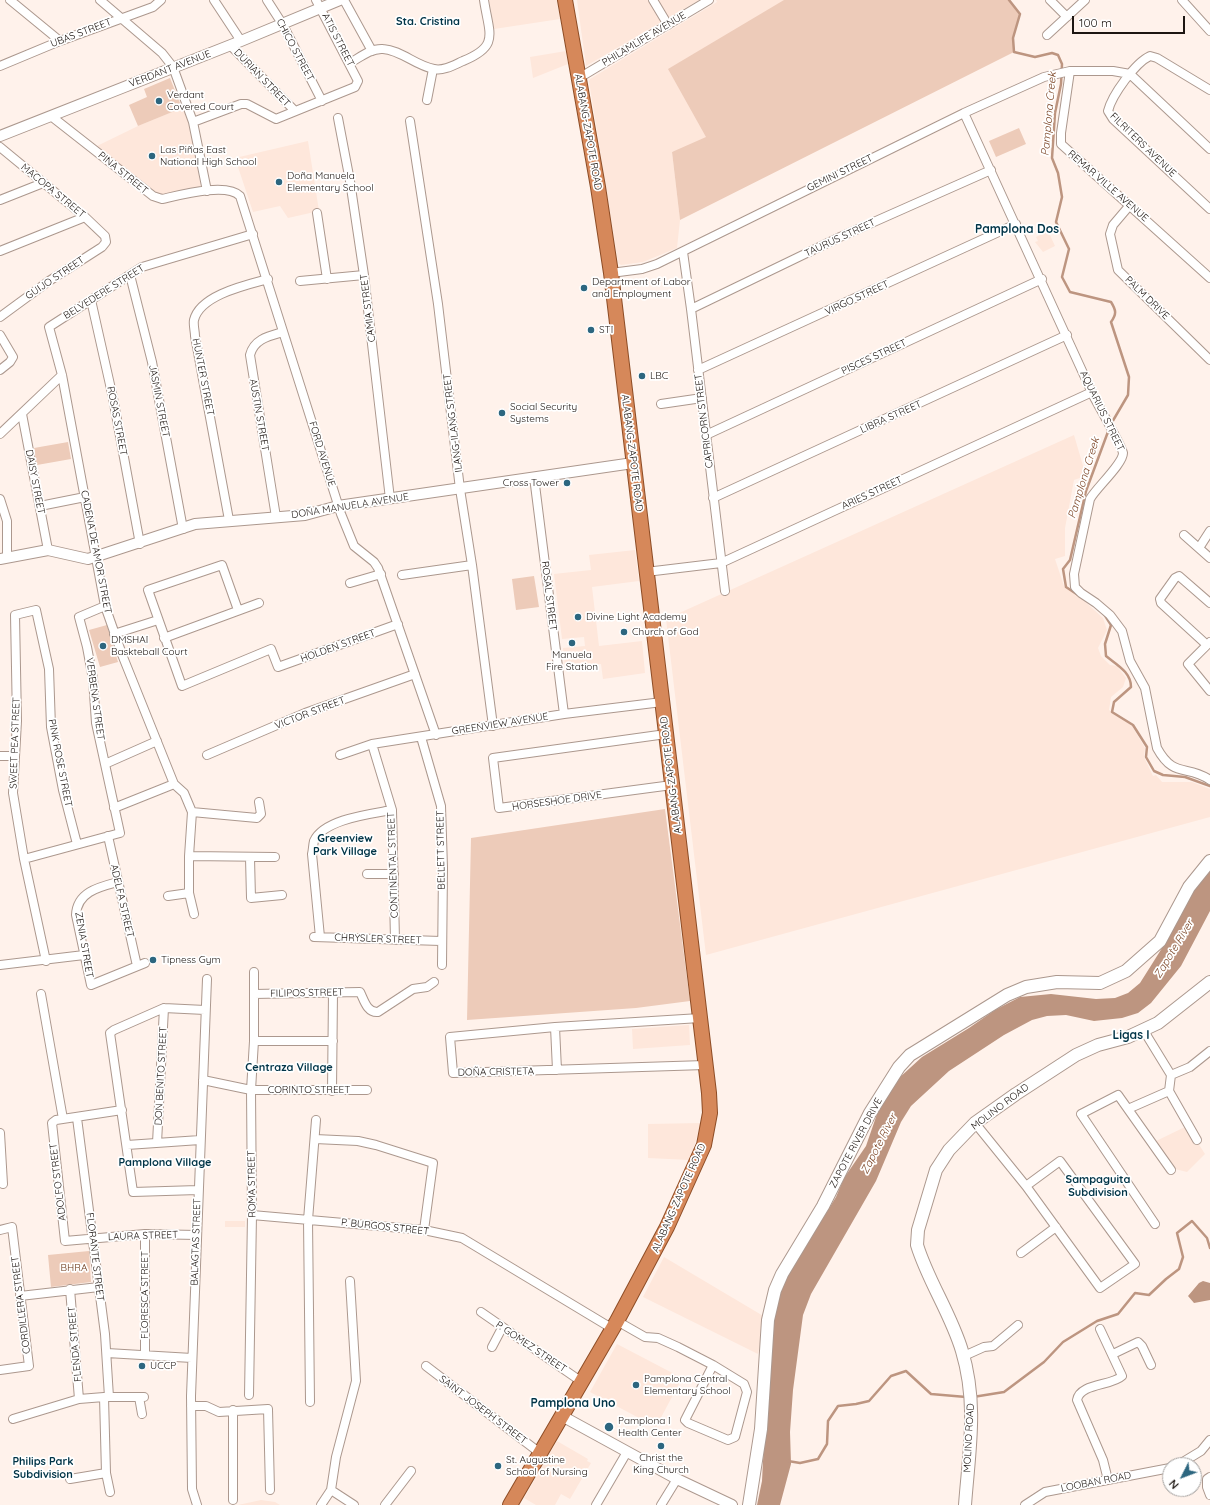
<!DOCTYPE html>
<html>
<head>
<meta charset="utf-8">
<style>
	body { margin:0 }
	#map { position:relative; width:1210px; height:1505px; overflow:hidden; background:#fff2eb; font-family:Quicksand,sans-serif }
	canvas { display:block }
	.north { position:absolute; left:1162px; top:1457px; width:40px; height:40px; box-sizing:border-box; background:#fff; border:1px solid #a5a2a0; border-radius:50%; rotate:228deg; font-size:11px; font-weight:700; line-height:16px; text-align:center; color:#1d1612 }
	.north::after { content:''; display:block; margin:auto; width:14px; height:18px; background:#2c667f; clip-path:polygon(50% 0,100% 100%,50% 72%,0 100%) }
	.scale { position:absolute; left:1072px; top:16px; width:113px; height:18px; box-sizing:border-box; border:2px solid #1d1612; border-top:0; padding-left:5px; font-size:12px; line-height:14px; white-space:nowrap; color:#1d1612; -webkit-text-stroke:3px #fff; paint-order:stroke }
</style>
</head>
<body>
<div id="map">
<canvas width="1210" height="1505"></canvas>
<div class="north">N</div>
<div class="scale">100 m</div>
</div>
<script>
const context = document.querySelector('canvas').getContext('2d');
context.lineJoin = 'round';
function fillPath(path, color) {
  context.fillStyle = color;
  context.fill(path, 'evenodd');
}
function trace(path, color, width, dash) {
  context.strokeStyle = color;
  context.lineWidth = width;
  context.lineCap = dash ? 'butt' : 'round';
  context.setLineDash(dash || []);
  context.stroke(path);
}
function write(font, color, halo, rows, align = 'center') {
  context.font = font + ' Quicksand,sans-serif';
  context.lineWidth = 3.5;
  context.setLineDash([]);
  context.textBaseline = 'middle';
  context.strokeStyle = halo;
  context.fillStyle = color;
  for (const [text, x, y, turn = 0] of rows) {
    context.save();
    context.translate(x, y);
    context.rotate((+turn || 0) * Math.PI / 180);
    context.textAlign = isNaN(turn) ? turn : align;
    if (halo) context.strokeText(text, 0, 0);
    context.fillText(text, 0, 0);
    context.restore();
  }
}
const built = new Path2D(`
	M489,0H557L560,19L494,29Z
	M577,0H699L586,66Z
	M716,0H953L708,141L672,152L680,220L677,248L643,262L621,265L618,263L589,81L590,79L717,2Z
	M566,51L568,64L533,78L530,57Z
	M186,106L201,187L160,195L120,166L97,146L138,126Z
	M308,141L319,211L288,218L280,206L253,212L235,158Z
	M1048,231L1055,246L1043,252L1035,242L1038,241L1036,237Z
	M1074,435L1086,476L1074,480L1065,528V556L1055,559L1064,586L1080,597L1103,618L1107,630L1098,648L1101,656L1110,665L1117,666L1126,678L1123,687L1111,697L1109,710L1132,726L1145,748L1144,757L1153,776L1156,775L1162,782H1192L1210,789V817L706,955L666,619Z
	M635,550L639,581L592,587L599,646L642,641L645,673L603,679L601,664L565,668L563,648L585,646L584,637L562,639L554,574L591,570L589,555Z
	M689,1025L690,1045L633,1049L632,1029Z
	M701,1123L690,1160L648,1158V1124Z
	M1187,1126L1205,1154L1187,1172L1171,1168L1154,1142Z
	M225,1221H245V1227H225Z
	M664,1257L765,1317L758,1354L643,1297Z
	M617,1344L682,1378L656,1427L590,1392Z
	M557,1441L588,1459L587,1461L591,1463L570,1499L561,1494L555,1505H536L524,1498Z
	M261,1500L275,1502L280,1505H238Z`);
const green = new Path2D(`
	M784,0H1009L1020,14L1013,38L1014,52L680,220L672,152L706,137L668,69Z
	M170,78L182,108L138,126L129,105L147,97L144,89Z
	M1019,128L1026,144L996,157L989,141Z
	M68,442L71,459L37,465L34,448Z
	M534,576L539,607L516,610L512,579Z
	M107,625L118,662L100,667L89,630Z
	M665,809L690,1001L636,1008L467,1020L471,838Z
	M89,1251L91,1282L51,1287L48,1255Z`);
const water = new Path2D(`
	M1210,866V911L1181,966L1151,1003L1138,1013L1122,1018L1094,1021L1066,1015L1047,1016L1032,1020L1004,1035L949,1071L911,1106L901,1122L876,1181L811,1294L803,1315L793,1390L790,1432L791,1464L780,1505H757L762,1481L769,1343L781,1290L791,1270L836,1197L844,1178L866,1146L877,1114L899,1078L922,1057L969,1028L995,1010L1020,997L1051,994L1096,999L1115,998L1128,993L1140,983L1152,964L1167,940L1193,890Z
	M1203,1281L1210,1283V1300L1194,1303L1188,1296L1199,1283Z`);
const stream = new Path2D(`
	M1009,0L1020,14L1013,38L1014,52L1035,57L1052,53L1058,55L1062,64L1061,84L1055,113L1052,158L1058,173L1062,197L1056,222L1069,249L1062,277L1070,292L1111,302C1116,310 1117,314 1111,322L1129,377L1128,395L1111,424
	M1078,595L1066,587L1063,569L1070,560L1086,491L1109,429
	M1104,614L1111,625L1105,644L1106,656C1117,665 1131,672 1131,687L1114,702L1112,712L1133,725L1147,747L1146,757L1154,771L1163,775L1185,777L1210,786
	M973,1397L1004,1392L1044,1362L1063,1342L1097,1321L1118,1314L1135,1293L1149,1295L1166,1279L1179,1269L1183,1257L1177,1233L1192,1221L1207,1238L1210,1248
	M788,1461L800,1463L818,1459L827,1444L828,1421L838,1406L856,1404L869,1401L891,1376L906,1371L931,1394L966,1397`);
const minor = new Path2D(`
	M10,0L60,41
	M100,0L162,53L173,67L193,122L207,191
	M214,0L241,41
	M267,0L283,25L322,101
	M344,0L372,51
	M653,0L668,25
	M1050,0L1067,17
	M1182,0L1210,31
	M1047,35L1085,0
	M230,45L295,111
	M350,63C359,58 371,48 383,49C401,50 416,66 434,69C444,71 454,65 463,61C500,46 489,34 484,0
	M0,66L60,41L153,7L161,0
	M1070,71L1061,133V144L1210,278
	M579,78L709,0
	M1210,90L1157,58L1150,56C1135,63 1112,95 1108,111L1113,119L1210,209
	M427,100L433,69
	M964,113C1008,207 1051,302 1094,397C1099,407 1122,446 1123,453C1123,464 1096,488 1090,499L1074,574L1075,587L1081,593L1096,603L1110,615L1122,631L1130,661L1145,688L1157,748C1174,779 1187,764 1210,780
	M51,116L153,196L162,199C180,195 227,182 240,196L341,514L354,546L374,562L378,568L436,735
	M338,118L350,181L364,275L390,499
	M410,121L438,304L460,489L472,565L493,726
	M193,122L241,104H247L276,119L355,87L358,81L316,0
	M0,147L85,217L105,236L106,242L102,247L49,281L0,317
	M0,200L43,183
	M1130,205L1113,225L1110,234L1118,270L1210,360
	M317,213L327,279
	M0,251L85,217
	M683,252L691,309L725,591
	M611,273L642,269L657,264L964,113L1044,77L1070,71H1113L1130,74L1210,149
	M130,275L152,362L183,529
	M300,281L364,275
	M91,300L113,398L140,544
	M691,309L840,237L991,170
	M0,335L13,357L10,362L0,370
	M698,370L1016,224
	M661,404L702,398
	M22,414L48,550
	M0,434L62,375
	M706,435L1042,279
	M534,477L564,714
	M713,498L1067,335
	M0,499L7,521V558
	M40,506L85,497
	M276,517L250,355C254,339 269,336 283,332
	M229,520L195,336C195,331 193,325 194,320C200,295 246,285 268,279
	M1184,535L1210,558
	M1199,548L1210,531
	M646,572L721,563L1092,392
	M402,575L472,565
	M350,583L381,574
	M238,610L222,565L148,590L182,686L271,649L278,667L398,624
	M114,634L158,620
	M164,638L259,603
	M1210,642L1188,664L1210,691
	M1207,645L1161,603L1160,599L1175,578L1179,576L1210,603
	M666,734L493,758L499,808L672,785
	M421,737L441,806L443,868L442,965
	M372,744L392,810L395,940
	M207,755L305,713L415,674
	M340,755L372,744L564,714L662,702
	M0,756H15
	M105,764L157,741
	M114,808L174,784
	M192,812L257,818L261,814L259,802
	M108,836L137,966
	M189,856L275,857
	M250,858L251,898L282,895
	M24,859L120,833L96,723L93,679L87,647L79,617L105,606
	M367,874H394
	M118,882C99,887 77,892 76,915L91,985L145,963
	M168,896L189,893
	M194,914L189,893V856L192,812L184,793L174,784L123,657L105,606L62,375L49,327L142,267L253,234
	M314,937L441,941
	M320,937L312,854C313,850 313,845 314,841C324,819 371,814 392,810
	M46,961L24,859L13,793L17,721L15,615L36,610L49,669L51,727L63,790L77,844
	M0,965L84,955
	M41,994L63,1119
	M254,994L360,992C364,1000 367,1013 378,1012L413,989L427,987L434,982
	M700,1018L555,1027L450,1037L453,1073L705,1065
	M555,1027L557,1070
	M254,1041H333
	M1171,1075L1190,1067L1210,1051
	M203,1080L251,1090H367
	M332,1091L333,992
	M1169,1091L1197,1140
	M1128,1109L1169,1091L1171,1075L1144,1031
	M122,1110L56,1120L52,1123L65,1241L145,1234L197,1235
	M77,1118L105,1334L109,1397
	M975,1123L1026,1186L1100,1288L1135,1264L1060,1161L1026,1186
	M0,1133L3,1184
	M315,1139L358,1141L376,1145L433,1163L424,1230
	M157,1143L164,1008
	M127,1145L200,1140
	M198,1190L133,1192L110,1033L114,1030L164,1008L205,1010
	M252,1215L424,1230L462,1238L613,1329
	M1155,1224L1081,1114L1118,1095L1171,1170
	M0,1230L12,1227L29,1366L0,1370
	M1021,1253L1056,1227
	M70,1289L79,1399
	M20,1296L99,1287
	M481,1312L582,1382
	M617,1321L645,1337L658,1338L678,1347L713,1365L744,1384L747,1392L735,1437L728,1440L688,1423L685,1420L713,1365
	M1100,1329L1122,1376C1112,1386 1080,1383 1077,1400L1103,1460L1108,1480
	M492,1347L502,1328
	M107,1353L192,1358
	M1113,1354L1138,1342L1142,1346L1151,1365
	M145,1355V1234
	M964,1356L984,1347L993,1346L1018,1325
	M426,1366L540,1453
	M249,1395L252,1215L251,1090L254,1041V972
	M104,1397L106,1473L110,1492
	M139,1397L142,1414
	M310,1402L308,1220L316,1120
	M191,1406H206L219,1412L268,1409L270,1490
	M233,1410V1500
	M13,1419L79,1399L104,1397H144
	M1178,1465L1201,1451L1210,1440
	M1210,1477L1207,1479V1487L1210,1495
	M70,1479L106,1473
	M331,1490L354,1505
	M197,1505L192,1489L191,1396L207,979
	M321,1505L331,1490L336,1457L356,1381L350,1281
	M385,1505L411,1471
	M596,1505L627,1452
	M661,1505L677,1479
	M1025,1505L1045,1492L1170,1468`);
const tertiary = new Path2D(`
	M0,136L241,41L340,0
	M0,559L48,550L88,559L195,524L305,515L338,506L633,463
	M562,1416L677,1479L732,1505`);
const secondary = new Path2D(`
	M749,1505L761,1429L768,1320L775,1290L782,1274L823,1206L870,1113L899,1067L910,1055L1007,995L1026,987L1057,982L1100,983L1126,971L1160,941L1189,887L1210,861
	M965,1505C969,1451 978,1404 962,1351C951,1314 928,1281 917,1245L918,1230L936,1170L949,1150L975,1123L1016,1094L1076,1055L1098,1045L1128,1037L1158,1023L1210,982`);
const trunk = new Path2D(`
	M510,1505L617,1321L667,1227L704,1145L710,1113L709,1093L611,273L598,187L565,0`);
const markers = [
	[159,101,4,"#2c667f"],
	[152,156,4,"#2c667f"],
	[279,182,4,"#2c667f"],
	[584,288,4,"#2c667f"],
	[591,330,4,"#2c667f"],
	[642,376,4,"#2c667f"],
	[502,413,4,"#2c667f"],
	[567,483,4,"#2c667f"],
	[578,617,4,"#2c667f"],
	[624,632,4,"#2c667f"],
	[572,643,4,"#2c667f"],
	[103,646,4,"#2c667f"],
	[153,960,4,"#2c667f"],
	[142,1366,4,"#2c667f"],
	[636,1385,4,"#2c667f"],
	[609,1427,5,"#2c667f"],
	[661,1446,4,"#2c667f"],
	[498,1466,4,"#2c667f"]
];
const streetNames = [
	["UBAS STREET",81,33,-21],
	["PHILAMLIFE AVENUE",644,39,-31],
	["ATIS STREET",338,40,63],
	["CHICO STREET",295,50,62],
	["VERDANT AVENUE",170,69,-21],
	["DURIAN STREET",262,78,46],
	["ALABANG-ZAPOTE ROAD",588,132,80],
	["FILRITERS AVENUE",1143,145,44],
	["PINA STREET",123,173,39],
	["GEMINI STREET",840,173,-26],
	["REMAR VILLE AVENUE",1108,186,41],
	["MACOPA STREET",53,191,39],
	["TAURUS STREET",840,238,-25],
	["GUIJO STREET",55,278,-34],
	["BELVEDERE STREET",104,292,-32],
	["VIRGO STREET",857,298,-25],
	["PALM DRIVE",1147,298,44],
	["CAMIA STREET",368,308,-97],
	["PISCES STREET",874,357,-25],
	["HUNTER STREET",203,377,79],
	["JASMIN STREET",159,401,79],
	["AQUARIUS STREET",1102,411,64],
	["AUSTIN STREET",259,415,80],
	["LIBRA STREET",891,417,-24],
	["ROSAS STREET",117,421,79],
	["CAPRICORN STREET",704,421,-97],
	["ILANG-ILANG STREET",453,423,-97],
	["ALABANG-ZAPOTE ROAD",632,453,83],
	["FORD AVENUE",322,454,73],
	["DAISY STREET",35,482,79],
	["ARIES STREET",872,493,-25],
	["DOÑA MANUELA AVENUE",350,506,-9],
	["CADENA DE AMOR STREET",96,552,79],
	["ROSAL STREET",549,596,83],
	["HOLDEN STREET",338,646,-20],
	["VERBENA STREET",95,699,82],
	["VICTOR STREET",310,713,-21],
	["GREENVIEW AVENUE",500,724,-9],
	["SWEET PEA STREET",15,743,-88],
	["PINK ROSE STREET",60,763,79],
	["ALABANG-ZAPOTE ROAD",671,775,-97],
	["HORSESHOE DRIVE",557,801,-8],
	["BELLETT STREET",441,850,-91],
	["CONTINENTAL STREET",393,865,-92],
	["ADELFA STREET",122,901,77],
	["CHRYSLER STREET",378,939,2],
	["ZENIA STREET",84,945,80],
	["FILIPOS STREET",307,993,-1],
	["DOÑA CRISTETA",496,1072,-1],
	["DON BENITO STREET",161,1076,-87],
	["CORINTO STREET",309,1090],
	["MOLINO ROAD",1000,1107,-37],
	["ZAPOTE RIVER DRIVE",856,1143,-62],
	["ADOLFO STREET",58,1182,-97],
	["ROMA STREET",252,1184,-91],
	["ALABANG-ZAPOTE ROAD",679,1198,-66],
	["P. BURGOS STREET",385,1227,6],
	["LAURA STREET",143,1236,-2],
	["BALAGTAS STREET",196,1242,-88],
	["FLORANTE STREET",95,1257,83],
	["FLORESCA STREET",145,1295,-90],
	["CORDILLERA STREET",21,1305,-97],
	["FLENDA STREET",75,1344,-95],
	["P. GOMEZ STREET",531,1347,34],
	["SAINT JOSEPH STREET",483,1410,37],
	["MOLINO ROAD",969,1438,-87],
	["LOOBAN ROAD",1096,1482,-11]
];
const poiNames = [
	["Verdant",167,95],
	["Covered Court",167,107],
	["Las Piñas East",160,150],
	["National High School",160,162],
	["Doña Manuela",287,176],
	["Elementary School",287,188],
	["Department of Labor",592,282],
	["and Employment",592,294],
	["STI",599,330],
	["LBC",650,376],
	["Social Security",510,407],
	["Systems",510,419],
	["Cross Tower",559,483,"right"],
	["Divine Light Academy",586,617],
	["Church of God",632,632],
	["DMSHAI",111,640],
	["Baskteball Court",111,652],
	["Manuela",572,655,"center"],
	["Fire Station",572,667,"center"],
	["Tipness Gym",161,960],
	["UCCP",150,1366],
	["Pamplona Central",644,1379],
	["Elementary School",644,1391],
	["Pamplona I",618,1421],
	["Health Center",618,1433],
	["Christ the",661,1458,"center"],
	["King Church",661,1470,"center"],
	["St. Augustine",506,1460],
	["School of Nursing",506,1472]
];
const parkNames = [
	["BHRA",74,1268]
];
const neighbourhoodNames = [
	["Sta. Cristina",428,22],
	["Greenview",345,839],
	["Park Village",345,852],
	["Centraza Village",289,1068],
	["Pamplona Village",165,1163],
	["Sampaguita",1098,1180],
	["Subdivision",1098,1193],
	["Philips Park",43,1462],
	["Subdivision",43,1475]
];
const waterNames = [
	["Pamplona Creek",1049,114,-85],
	["Pamplona Creek",1084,478,-73],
	["Zapote River",1174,949,-59],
	["Zapote River",879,1144,-63]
];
const quarterNames = [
	["Pamplona Dos",1017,229],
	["Ligas I",1131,1035],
	["Pamplona Uno",573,1403]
];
fillPath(built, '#fee7db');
fillPath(green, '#edcbb9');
fillPath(water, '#bd9580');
trace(stream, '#bd9580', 2.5);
trace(minor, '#ac988e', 10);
trace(tertiary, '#ac988e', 12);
trace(secondary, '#ac988e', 14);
trace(trunk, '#8e4d26', 16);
trace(minor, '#fff', 8);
trace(tertiary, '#fff', 10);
trace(secondary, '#fff', 12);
trace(trunk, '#d6885a', 14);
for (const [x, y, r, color] of markers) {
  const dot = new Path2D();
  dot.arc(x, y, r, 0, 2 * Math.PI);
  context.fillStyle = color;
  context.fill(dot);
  trace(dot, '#fff', 1.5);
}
write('10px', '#1d1612', '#fff', streetNames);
write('10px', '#1d1612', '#fff', poiNames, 'left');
write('10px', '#673212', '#fff', parkNames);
write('bold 11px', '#003447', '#fff', neighbourhoodNames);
write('italic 11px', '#7d4627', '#fff', waterNames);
write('bold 12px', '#003447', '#fff', quarterNames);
</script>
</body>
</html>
